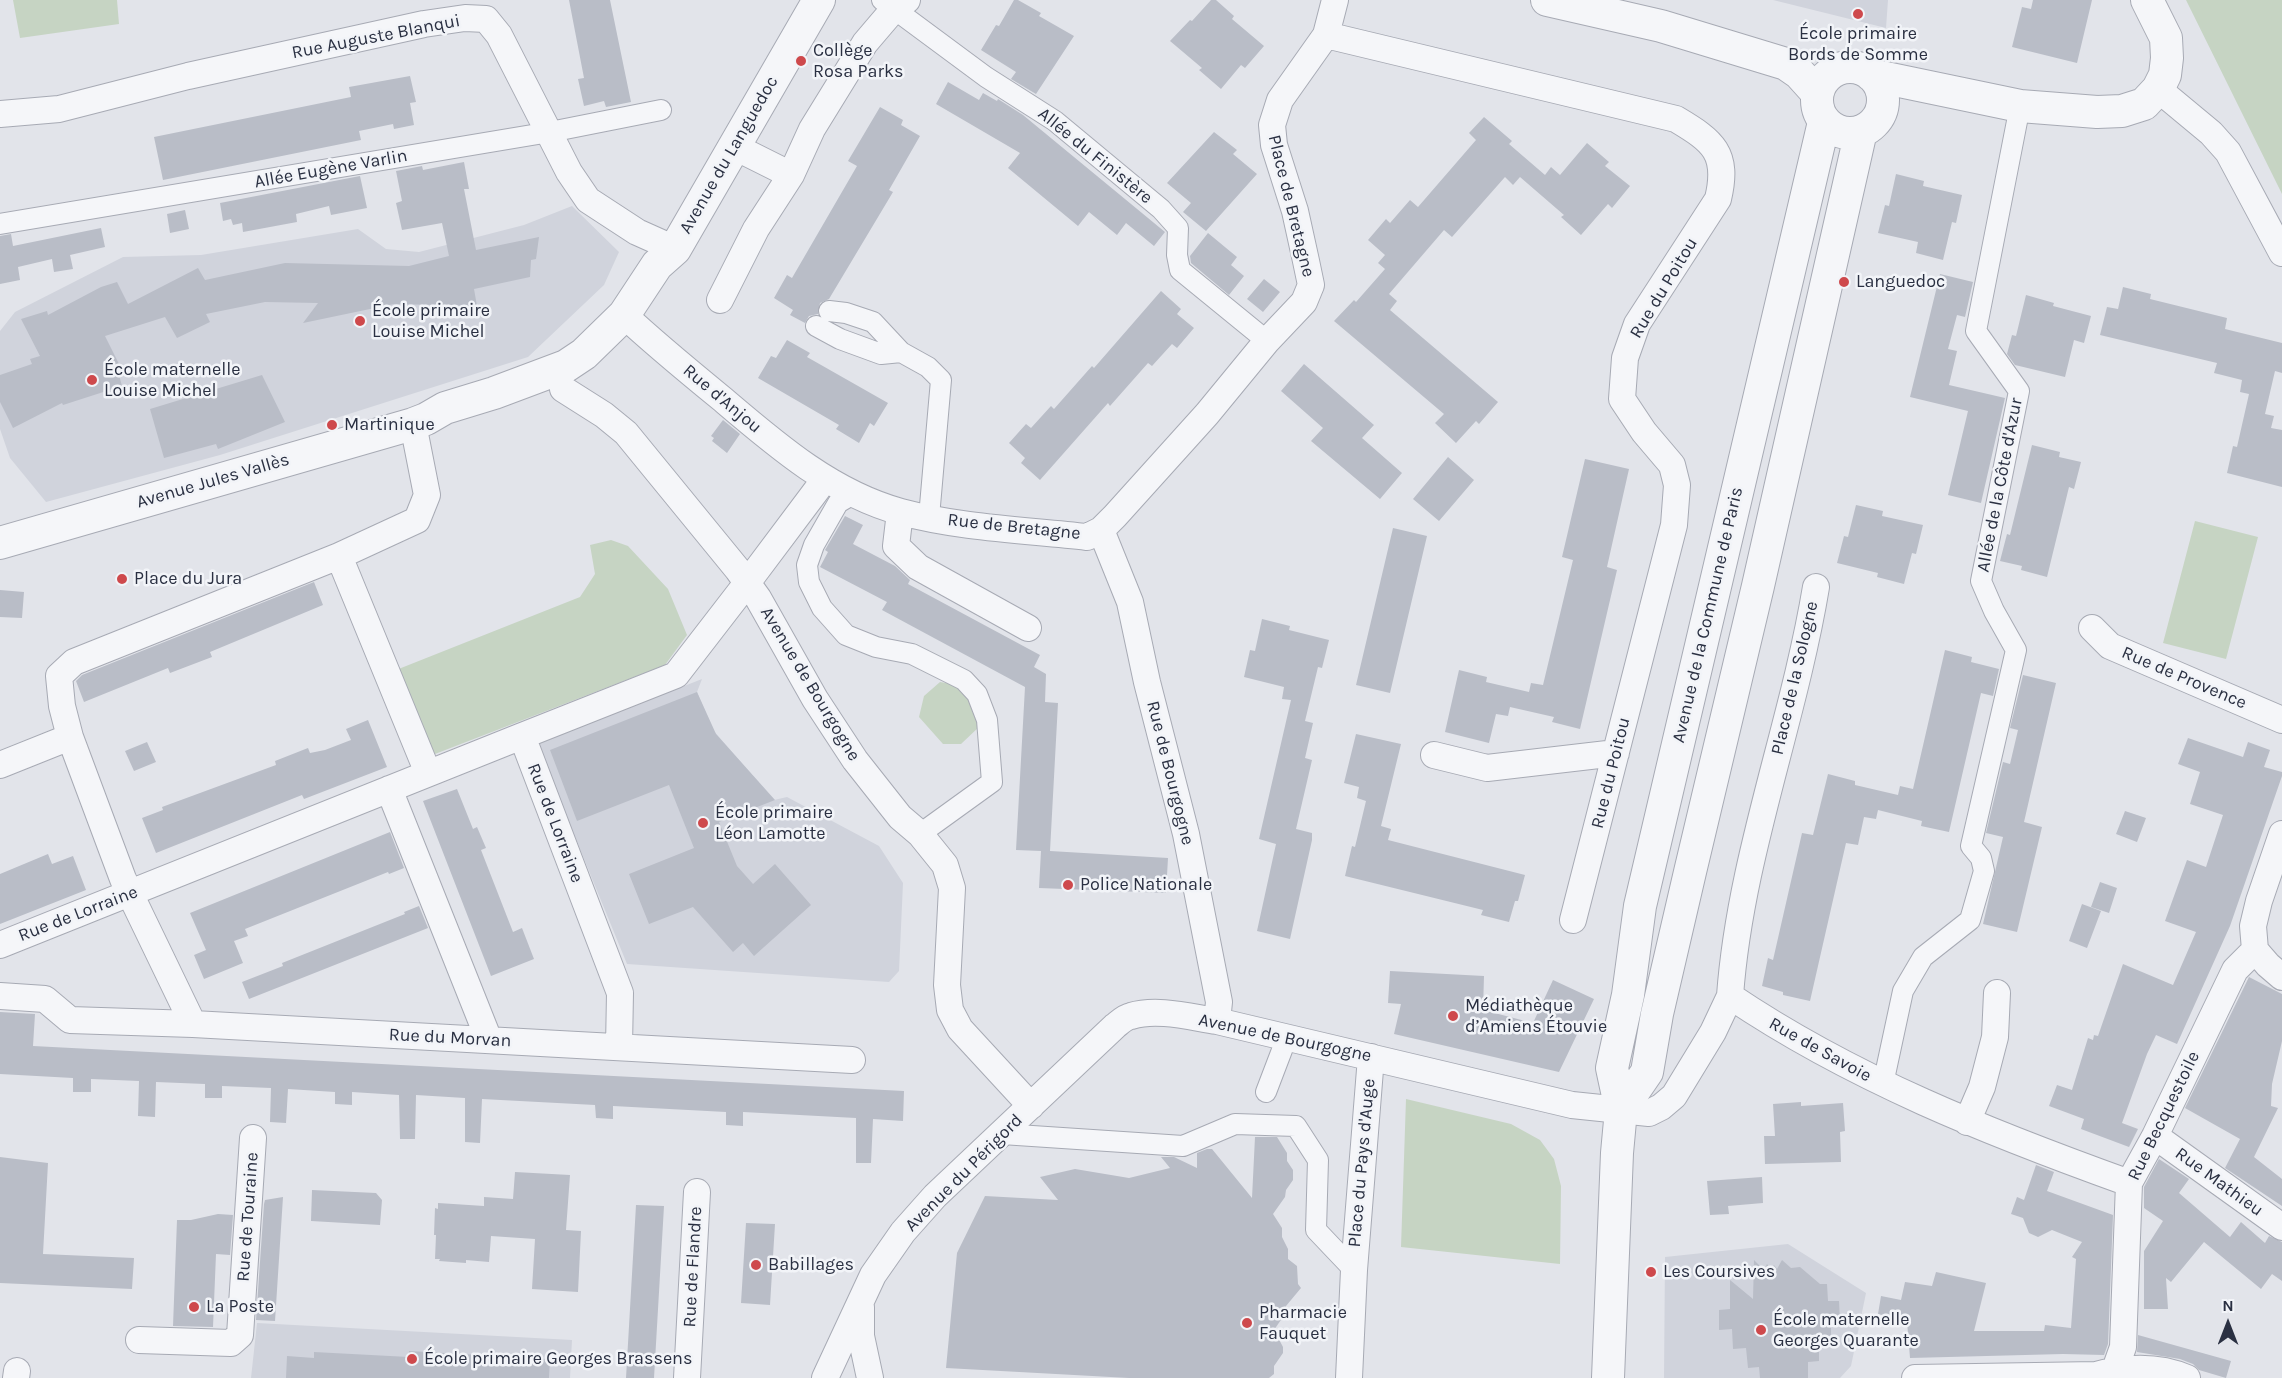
<!DOCTYPE html>
<html>
<head>
<meta charset="utf-8">
<style>
	body { margin:0 }
	#map { position:relative; width:2282px; height:1378px; overflow:hidden; background:#e2e4ea; font-family:Karla,sans-serif }
	canvas { display:block }
	.north { position:absolute; left:2198px; top:1294px; width:60px; height:60px; -webkit-text-stroke:4px #f2f4f8; paint-order:stroke; rotate:0deg; font-size:16px; font-weight:700; line-height:24px; text-align:center; color:#2a3042 }
	.north::after { content:''; display:block; margin:auto; width:21px; height:27px; background:#2a3042; clip-path:polygon(50% 0,100% 100%,50% 72%,0 100%) }
</style>
</head>
<body>
<div id="map">
<canvas width="2282" height="1378"></canvas>
<div class="north">N</div>
</div>
<script>
const context = document.querySelector('canvas').getContext('2d');
context.lineJoin = 'round';
function fillPath(path, color) {
  context.fillStyle = color;
  context.fill(path, 'evenodd');
}
function trace(path, color, width, dash) {
  context.strokeStyle = color;
  context.lineWidth = width;
  context.lineCap = dash ? 'butt' : 'round';
  context.setLineDash(dash || []);
  context.stroke(path);
}
function write(font, color, halo, rows, align = 'center') {
  context.font = font + ' Karla,sans-serif';
  context.lineWidth = 5;
  context.setLineDash([]);
  context.textBaseline = 'middle';
  context.strokeStyle = halo;
  context.fillStyle = color;
  for (const [text, x, y, turn = 0] of rows) {
    context.save();
    context.translate(x, y);
    context.rotate((+turn || 0) * Math.PI / 180);
    context.textAlign = isNaN(turn) ? turn : align;
    if (halo) context.strokeText(text, 0, 0);
    context.fillText(text, 0, 0);
    context.restore();
  }
}
const built = new Path2D(`
	M1773,0H1888L1886,28Z
	M572,206L619,252L604,285L528,357L220,455L46,502L10,458L0,429V331L15,312L123,257L201,255L358,229L386,249L419,252L524,225Z
	M702,679L697,692L713,730L774,800L787,797L879,846L903,883L899,971L889,982L627,964L537,744Z
	M1788,1244L1866,1293L1851,1366L1840,1378H1664L1665,1257Z
	M257,1323L572,1340L570,1378H251Z`);
const green = new Path2D(`
	M13,0H117L119,24L20,38Z
	M2186,0H2282V194Z
	M2195,521L2258,537L2226,659L2163,643Z
	M611,540L628,546L668,589L687,635L665,665L435,754L396,670L580,597L595,574L590,545Z
	M940,682L958,685L979,711V727L961,744H943L919,717L924,696Z
	M1406,1099L1511,1124L1540,1140L1554,1159L1561,1186L1560,1264L1401,1247Z`);
const building = new Path2D(`
	M569,0H610L631,102L606,107L604,101L584,106L578,79L584,78Z
	M1014,0H1018L1041,13L1039,16L1074,36L1036,94L1011,79L1016,72L981,50L996,25L999,26Z
	M1211,0H1216L1234,16L1232,19L1264,46L1245,68L1241,65L1221,89L1199,70L1202,68L1170,41L1190,20L1192,21Z
	M2033,0H2092L2077,63L2012,47L2022,7L2031,9Z
	M410,76L416,102L410,103L414,125L394,129L393,124L359,131L361,140L163,180L154,137L351,97L349,87Z
	M948,82L979,100L983,93L997,101L998,99L1023,115L1165,232L1154,246L1126,223L1117,235L1089,212L1078,226L1008,168L1020,153L936,104Z
	M880,107L903,120L901,125L920,136L889,190L893,192L829,299L820,303L818,314L809,316L805,323L790,315L793,310L774,298L787,275L792,278L857,166L848,161Z
	M1484,117L1512,141L1509,144L1545,175L1551,167L1560,175L1587,143L1609,162L1605,166L1630,186L1612,208L1608,204L1581,235L1561,217L1564,215L1520,177L1513,185L1505,177L1452,237L1444,230L1389,294L1397,301L1390,310L1498,402L1479,424L1476,421L1456,443L1435,423L1444,414L1334,321L1354,300L1356,302L1385,269L1378,263L1385,255L1368,240L1386,219L1390,223L1410,200L1418,207L1476,140L1469,133Z
	M1214,132L1237,150L1233,154L1257,174L1206,231L1183,212L1191,203L1167,183Z
	M464,162L469,189H464L476,250L539,237L536,259L531,260L530,277L474,289L477,306L394,304L303,323L318,303L265,302L206,314L210,322L177,338L165,317L105,336L123,372L119,375L122,386L63,405L62,403L13,428L0,402V375L32,364L30,359L40,356L21,319L47,311L48,315L101,287L117,282L128,304L198,268L205,280L285,263L409,266L449,256L442,223L402,230L396,203L402,201L396,171L422,166L423,170Z
	M1896,174L1924,181L1923,186L1962,195L1956,223L1952,222L1943,260L1916,253L1918,242L1878,233L1885,205L1889,206Z
	M360,176L367,208L331,215L329,206L296,214L297,222L243,232L242,223L233,225L231,219L223,221L220,203Z
	M185,210L189,229L170,233L167,214Z
	M101,228L105,247L70,255L73,269L54,272L52,259L18,267L20,280L0,284V236L11,234L13,246Z
	M1208,233L1237,257L1231,265L1244,276L1229,295L1191,263L1190,256Z
	M1940,274L1973,282L1965,317L1957,315L1948,349L1957,351L1949,385L2005,398L1981,503L1948,495L1968,411L1910,397Z
	M1264,279L1280,292L1263,312L1247,299Z
	M2123,287L2151,294L2150,299L2227,318L2225,329L2282,343V373L2275,371L2265,414L2274,416L2271,428L2282,430V487L2227,473L2233,446L2237,447L2249,394L2240,392L2242,380L2214,373L2217,363L2100,335L2107,307L2118,309Z
	M1161,291L1181,309L1177,314L1194,328L1177,348L1172,344L1152,366L1148,363L1110,406L1108,403L1040,480L1021,463L1025,458L1009,443L1026,424L1031,428L1051,406L1054,409L1092,366L1094,368Z
	M2026,295L2054,303L2053,306L2091,316L2084,343L2074,340L2065,377L2015,365L2007,354L2012,335L2016,336Z
	M787,340L810,353L807,357L888,403L874,426L870,423L859,443L836,429L839,425L758,378L771,356L776,358Z
	M1304,364L1374,425L1362,438L1402,473L1380,499L1311,441L1323,428L1281,391Z
	M262,375L285,422L218,449L216,444L164,458L150,409Z
	M723,420L740,434L727,453L712,441L714,438L711,436Z
	M2032,445L2060,452L2059,457L2081,462L2074,489L2069,487L2047,577L2021,570L2022,566L2000,561L2007,534L2010,535Z
	M1448,457L1474,480L1439,521L1413,499Z
	M1585,459L1629,469L1607,567L1617,570L1580,729L1552,722L1554,717L1510,707L1508,716L1496,714L1489,743L1445,732L1459,670L1487,677L1486,682L1529,692L1531,683L1543,685L1573,560L1562,557Z
	M1856,505L1883,511L1882,516L1923,525L1916,554L1912,553L1904,584L1877,577L1878,573L1837,563L1844,536L1848,537Z
	M845,516L863,525L853,544L895,566L910,580L908,584L1040,655L1034,667L1046,674L1045,702L1058,703L1050,851L1168,858L1166,893L1039,888L1041,851L1016,850L1025,687L882,610L887,602L820,567L828,552L825,550Z
	M1393,528L1427,536L1390,693L1356,685Z
	M314,582L323,605L210,652L212,657L170,673L168,668L84,702L76,681L82,675Z
	M0,590L24,592L22,618L0,617Z
	M1262,619L1290,626L1289,630L1329,640L1322,668L1318,667L1305,721L1313,723L1305,758L1312,760L1296,829L1312,833V840L1290,939L1257,931L1276,844L1259,839L1291,700L1282,699L1284,687L1244,677L1250,650L1255,651Z
	M1945,650L1972,657L1971,662L1999,669L1993,696L1981,693L1949,832L1921,826L1922,821L1878,810L1876,819L1864,817L1858,845L1846,843L1810,1001L1783,995V992L1762,986L1768,958L1773,960L1802,833L1813,835L1828,774L1855,781V785L1898,795L1900,786L1913,789Z
	M2023,675L2056,683L2024,822L2042,827L2017,932L1983,924L2003,837L1986,833L2003,762L2010,764L2018,730L2010,728Z
	M697,692L716,734L775,800L719,822L737,866L753,884L775,864L811,905L754,956L743,943L733,952L693,907L649,924L629,874L694,848L669,785L577,821L550,750Z
	M368,720L387,767L304,799L302,795L156,853L142,818L163,810L162,807L276,765L275,761L308,748L310,753L325,750L351,740L346,729Z
	M1356,734L1401,744L1381,826L1391,829L1388,840L1525,875L1518,901H1515L1509,922L1481,915L1483,910L1345,876L1352,846L1355,847L1366,801L1357,798L1359,787L1344,783Z
	M2188,738L2243,757L2248,742L2270,750L2264,767L2282,772V776L2230,926L2177,1044L2156,1035L2147,1054L2122,1123L2138,1129L2129,1147L2081,1129L2084,1119L2049,1106L2057,1085L2072,1090L2088,1038L2093,1040L2094,1035L2098,1036L2123,964L2173,985L2196,932L2165,921L2187,860L2206,867L2223,815L2190,804L2200,772L2178,764Z
	M147,742L156,762L134,771L125,751Z
	M457,789L473,829L477,827L486,848L481,850L513,932L522,928L534,959L491,976L423,801Z
	M2125,811L2146,818L2137,842L2116,834Z
	M390,832L404,868L389,874L388,872L245,929L248,936L234,941L243,963L204,979L194,955L206,950L190,913Z
	M48,854L52,864L73,856L86,890L0,924V874Z
	M2100,882L2117,888L2109,913L2091,907Z
	M2082,904L2101,911L2087,948L2069,941Z
	M419,906L428,928L249,999L242,982L283,966L282,963L405,914L404,912Z
	M1390,971L1484,976L1483,1010L1533,1023L1553,980L1594,999L1559,1072L1394,1034L1401,1004L1388,1003Z
	M2249,977L2282,994V1041L2272,1084L2271,1106L2278,1108L2254,1157L2282,1179V1206L2225,1168L2240,1139L2185,1108Z
	M0,1012L35,1014L33,1046L904,1091L903,1121L873,1119L871,1163H856V1118L743,1112V1126L726,1125V1112L613,1106V1119L596,1118L595,1105L482,1099L480,1143L465,1142V1098L416,1095L415,1139H400L399,1095L352,1092V1105L335,1104V1092L288,1089L286,1123L270,1122L271,1088L222,1086V1098H205V1084L156,1082L155,1117L138,1116L139,1081L91,1079V1092H73V1078L0,1074Z
	M1801,1102V1106L1843,1103L1845,1131L1840,1132L1841,1162L1765,1164L1764,1136H1775L1773,1104Z
	M1255,1137H1277L1287,1153V1161L1293,1170V1180L1286,1190L1285,1197L1273,1214L1282,1228V1237L1288,1249V1259L1297,1266L1298,1284L1301,1288L1286,1306L1285,1314L1274,1330L1283,1347V1353L1274,1366V1374L1269,1378H1129L946,1368L957,1253L985,1196L1058,1200L1040,1177L1075,1169L1129,1178L1170,1168L1161,1157H1174L1197,1168V1153L1207,1149H1212L1252,1198Z
	M0,1157L48,1163L43,1254L134,1258L132,1289L0,1283Z
	M2159,1159L2189,1179L2179,1193L2230,1237L2241,1222L2265,1243L2269,1236L2282,1242V1281L2272,1274L2261,1289L2204,1242L2171,1282L2166,1278L2168,1309H2144V1251L2163,1221L2144,1208V1187Z
	M2036,1165L2054,1172L2047,1191L2113,1215L2108,1344L2104,1355L2063,1354L1910,1358L1907,1321L1878,1314L1881,1296L1901,1300L1905,1282L1932,1286L1936,1272L1986,1283L1974,1331H2044L2045,1325L2071,1328L2076,1259L2072,1257L2082,1242L2052,1230L2038,1237L2029,1233L2023,1218L2011,1214L2017,1197L2024,1200Z
	M515,1172L570,1175L566,1230L581,1231L578,1292L532,1289L535,1239L491,1236L489,1262L466,1260V1263L439,1261L440,1259H435L436,1235H434L435,1208L438,1209V1203L484,1206V1197L513,1199Z
	M1762,1177L1763,1203L1728,1206L1729,1214L1710,1215L1707,1181Z
	M312,1190L376,1193L382,1200L380,1225L311,1221Z
	M283,1197L275,1321L256,1320L264,1204L265,1200Z
	M636,1205L664,1206L654,1378H626Z
	M218,1214L233,1215L230,1255L216,1254L213,1327L173,1326L177,1220H191Z
	M746,1223L775,1224L770,1305L741,1303Z
	M1754,1260L1764,1270L1767,1264L1771,1270L1774,1265L1777,1269L1782,1260L1791,1268L1800,1267L1820,1284H1827L1828,1301H1839L1840,1322L1831,1323V1342L1819,1343V1361L1808,1362V1378H1760L1759,1367L1748,1368L1746,1348L1733,1349L1732,1329L1719,1330V1310L1730,1309V1280L1753,1299Z
	M2138,1335L2231,1361L2226,1378L2199,1370L2193,1364L2180,1359L2137,1352Z
	M409,1351L550,1359L549,1378H286L287,1356L314,1358V1352L409,1357Z`);
const pedestrian = new Path2D(`
	M882,0L986,77L1055,121L1161,209L1178,228L1177,255L1180,270L1267,341
	M0,224L550,132L661,110
	M829,311L846,313L873,322L901,352
	M816,326L840,339L881,354L901,352L928,367L941,380L929,517
	M855,493L838,503L814,545L807,565L809,582L822,608L846,635L876,647L912,654L964,680L977,694L987,720L992,782L920,834
	M1883,1084L1903,991L1923,957L1970,920L1984,871L1981,858L1971,846L2016,650L1994,611L1981,581L2019,391L1976,331L2020,106
	M1266,1092L1287,1037
	M1002,1134L1183,1146L1235,1124L1296,1126L1318,1160L1316,1230L1354,1270`);
const minor = new Path2D(`
	M1326,35L1676,119C1713,141 1729,153 1718,199L1637,324L1625,358L1622,399L1644,432L1672,465L1677,485L1674,525L1573,920
	M2158,89L2211,133L2228,152L2282,253
	M0,114L59,109L188,76L424,24L465,18L486,19L499,35L569,172L588,200L637,232L675,249
	M733,146L791,175
	M720,300L756,229L791,175L812,129L865,43L894,9L907,0
	M624,315C655,344 688,371 721,398C775,444 831,493 901,512C961,528 1025,530 1087,537L1101,530L1115,516L1207,414L1267,341L1304,302L1311,285L1306,261L1295,211L1274,145L1272,125L1280,100L1326,35L1335,0
	M563,389L604,415L626,433L738,570L758,598L815,699L855,760L900,817L920,834L945,865L952,888L947,985L950,1010L960,1029L1031,1106
	M900,512L896,546L918,567L1028,628
	M1101,530L1130,602L1147,682L1186,834L1219,1002L1217,1021
	M339,556L417,520L427,495L413,424
	M1816,587C1793,725 1740,857 1730,996C1853,1079 1990,1133 2129,1183
	M2092,628L2110,646L2282,720
	M522,736L676,675L747,583L825,479
	M1434,755L1487,768L1616,753
	M0,765L70,737
	M428,773L339,556L74,662L59,676L62,706L70,737L123,879L193,1024L852,1060
	M389,789L489,1040
	M0,945L522,736L620,993L619,1047
	M2255,950L2253,926L2259,901L2282,834
	M2255,950L2268,965L2282,977
	M0,996L45,999L70,1020L193,1024
	M1967,1122L1982,1087L1995,1037L1997,993
	M2155,1136L2282,1227
	M861,1307V1336L870,1378
	M139,1340L231,1343L240,1335L253,1138
	M16,1378L17,1371
	M687,1378L697,1192
	M825,1378L873,1275L903,1232L935,1196L1115,1026C1120,1022 1125,1017 1131,1016C1157,1008 1190,1017 1217,1021L1572,1105L1649,1113L1661,1107L1674,1096L1713,1032L1730,996
	M1349,1378L1354,1270L1371,1057
	M1915,1378L2096,1375C2126,1367 2157,1365 2187,1378
	M2112,1378L2123,1347L2129,1183L2155,1136L2235,970L2255,950`);
const tertiary = new Path2D(`
	M1547,0L1661,26L1786,64L1799,73L1817,93
	M1817 100a33 33 0 1 1 66 0a33 33 0 1 1-66 0Z
	M1871,75L2020,106L2097,112L2122,111L2144,104L2158,89L2165,75L2167,58L2166,38L2147,0
	M0,543L413,424L426,419L445,408L494,393L566,366L584,354L624,315L657,265L675,249L819,0
	M1621,1110L1647,1072L1657,1014L1690,872L1758,586L1861,131
	M1608,1378L1617,1153L1621,1110L1612,1068L1628,995L1640,906L1824,122`);
const markers = [
	[1858,14,6,"#ce494c"],
	[801,61,6,"#ce494c"],
	[1844,282,6,"#ce494c"],
	[360,321,6,"#ce494c"],
	[92,380,6,"#ce494c"],
	[332,425,6,"#ce494c"],
	[122,579,6,"#ce494c"],
	[703,823,6,"#ce494c"],
	[1068,885,6,"#ce494c"],
	[1453,1016,6,"#ce494c"],
	[756,1265,6,"#ce494c"],
	[1651,1272,6,"#ce494c"],
	[194,1307,6,"#ce494c"],
	[1247,1323,6,"#ce494c"],
	[1761,1330,6,"#ce494c"],
	[412,1359,6,"#ce494c"]
];
const poiNames = [
	["École primaire",1858,34,"center"],
	["Bords de Somme",1858,55,"center"],
	["Collège",813,51],
	["Rosa Parks",813,72],
	["Languedoc",1856,282],
	["École primaire",372,311],
	["Louise Michel",372,332],
	["École maternelle",104,370],
	["Louise Michel",104,391],
	["Martinique",344,425],
	["Place du Jura",134,579],
	["École primaire",715,813],
	["Léon Lamotte",715,834],
	["Police Nationale",1080,885],
	["Médiathèque",1465,1006],
	["d’Amiens Étouvie",1465,1027],
	["Babillages",768,1265],
	["Les Coursives",1663,1272],
	["La Poste",206,1307],
	["Pharmacie",1259,1313],
	["Fauquet",1259,1334],
	["École maternelle",1773,1320],
	["Georges Quarante",1773,1341],
	["École primaire Georges Brassens",424,1359]
];
const streetNames = [
	["Rue Auguste Blanqui",376,37,-11],
	["Avenue du Languedoc",729,155,-60],
	["Allée du Finistère",1095,156,39],
	["Allée Eugène Varlin",331,169,-10],
	["Place de Bretagne",1291,206,76],
	["Rue du Poitou",1664,288,-59],
	["Rue d'Anjou",722,399,40],
	["Avenue Jules Vallès",213,481,-16],
	["Allée de la Côte d'Azur",2000,485,-79],
	["Rue de Bretagne",1014,527,6],
	["Avenue de la Commune de Paris",1708,615,-77],
	["Place de la Sologne",1795,678,-77],
	["Rue de Provence",2184,678,23],
	["Avenue de Bourgogne",810,684,59],
	["Rue de Bourgogne",1170,773,76],
	["Rue du Poitou",1611,773,-76],
	["Rue de Lorraine",555,823,69],
	["Rue de Lorraine",78,914,-21],
	["Rue du Morvan",450,1038,3],
	["Avenue de Bourgogne",1285,1038,12],
	["Rue de Savoie",1820,1050,29],
	["Rue Becquestoile",2164,1116,-64],
	["Place du Pays d'Auge",1362,1163,-85],
	["Avenue du Périgord",964,1173,-45],
	["Rue Mathieu",2219,1182,36],
	["Rue de Touraine",248,1217,-86],
	["Rue de Flandre",693,1267,-87]
];
fillPath(built, '#d0d3dc');
fillPath(green, '#c6d4c3');
fillPath(building, '#b9bdc7');
trace(pedestrian, '#a7aab4', 22);
trace(minor, '#a7aab4', 28);
trace(tertiary, '#a7aab4', 34);
trace(pedestrian, '#f5f6f9', 20);
trace(minor, '#f5f6f9', 26);
trace(tertiary, '#f5f6f9', 32);
for (const [x, y, r, color] of markers) {
  const dot = new Path2D();
  dot.arc(x, y, r, 0, 2 * Math.PI);
  context.fillStyle = color;
  context.fill(dot);
  trace(dot, '#f2f4f8', 2);
}
write('18px', '#2a3042', '#f2f4f8', poiNames, 'left');
write('18px', '#2a3042', '#f2f4f8', streetNames);
</script>
</body>
</html>
